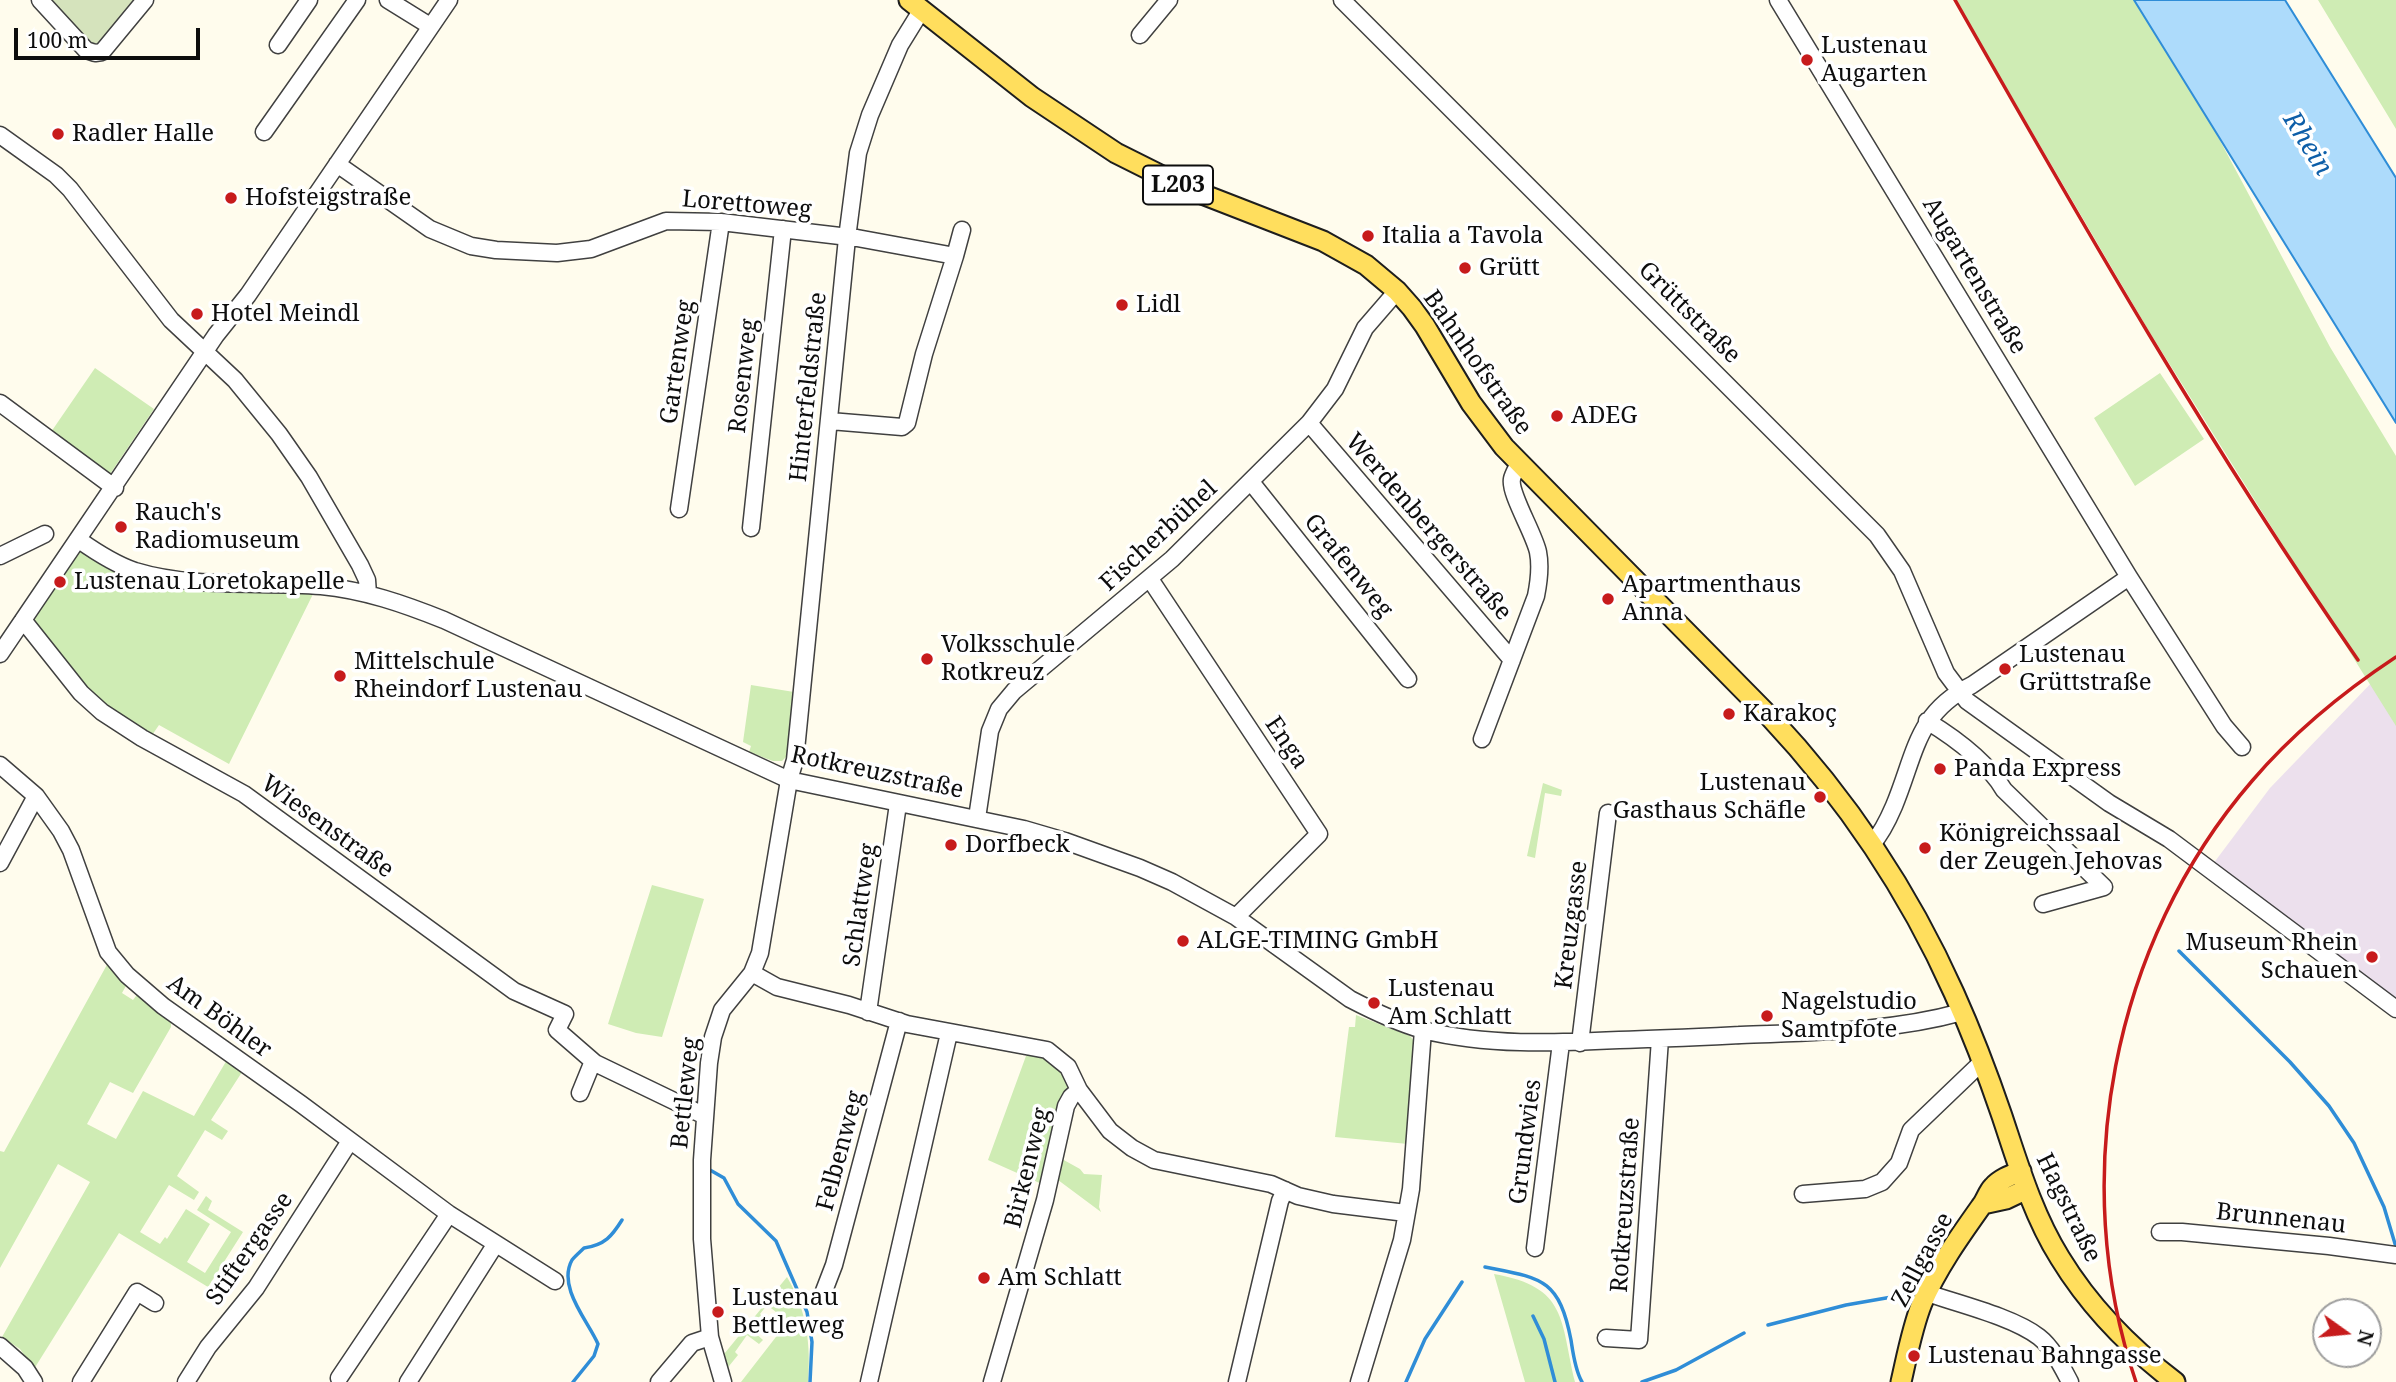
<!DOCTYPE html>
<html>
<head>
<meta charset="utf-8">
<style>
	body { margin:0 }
	#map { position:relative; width:2396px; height:1382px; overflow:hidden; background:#fffced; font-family:"Noto Serif",serif }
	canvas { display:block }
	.north { position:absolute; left:2312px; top:1298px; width:70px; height:70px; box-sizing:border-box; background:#fff; border:2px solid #9e9e9e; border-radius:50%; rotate:105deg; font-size:19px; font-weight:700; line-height:28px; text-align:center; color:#0d0d0d }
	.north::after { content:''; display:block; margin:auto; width:24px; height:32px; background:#c71b1c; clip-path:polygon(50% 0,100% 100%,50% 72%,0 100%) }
	.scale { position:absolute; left:14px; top:28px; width:186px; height:32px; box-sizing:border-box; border:4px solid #0d0d0d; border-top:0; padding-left:9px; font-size:21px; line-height:24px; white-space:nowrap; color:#0d0d0d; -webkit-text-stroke:5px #fff; paint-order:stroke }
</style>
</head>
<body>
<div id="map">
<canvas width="2396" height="1382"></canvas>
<div class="north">N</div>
<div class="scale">100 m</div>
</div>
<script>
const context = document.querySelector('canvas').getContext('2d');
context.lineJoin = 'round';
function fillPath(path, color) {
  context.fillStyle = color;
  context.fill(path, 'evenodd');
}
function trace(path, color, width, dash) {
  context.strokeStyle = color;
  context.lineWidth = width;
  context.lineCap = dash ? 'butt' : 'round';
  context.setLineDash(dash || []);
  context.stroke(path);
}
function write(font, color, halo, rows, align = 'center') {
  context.font = font + ' "Noto Serif",serif';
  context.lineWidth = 7;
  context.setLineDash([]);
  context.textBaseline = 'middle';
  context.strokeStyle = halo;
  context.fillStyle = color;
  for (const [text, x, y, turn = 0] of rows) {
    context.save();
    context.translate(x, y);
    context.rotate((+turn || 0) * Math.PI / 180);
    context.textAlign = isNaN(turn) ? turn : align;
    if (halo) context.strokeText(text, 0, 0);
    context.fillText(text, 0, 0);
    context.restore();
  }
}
const industrial = new Path2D(`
	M2377,677L2396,722V1009L2213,864L2270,788Z`);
const green = new Path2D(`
	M1955,0H2134L2216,133L2330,347L2396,456V726L2147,328Z
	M2318,0H2396V129Z
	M95,368L154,409L110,474L51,432Z
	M2160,373L2204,439L2135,486L2094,418Z
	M79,540L133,570L317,586L229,764L159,725L148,741L118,722L24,620Z
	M751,685L794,692L788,755L782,761H773L749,752L751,746L743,742Z
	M1543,783L1562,790L1561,796L1545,793L1535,858L1527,856Z
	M652,885L704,899L662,1037L636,1033L608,1024Z
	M109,961L127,984L122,993L133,1000L139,992L171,1018V1027L133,1093L110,1082L87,1124L116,1139L143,1091L194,1116L228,1058L244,1069L211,1120L228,1131L222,1140L205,1130L177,1176L199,1192L194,1200L169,1185L140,1232L160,1244L165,1237L167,1239L186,1209L210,1224L187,1262L205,1273L231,1232L197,1210L206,1196L212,1201L208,1210L243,1232L208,1287L119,1233L34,1369L20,1349L2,1337L90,1182L58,1164L0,1268V1151L4,1152Z
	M1356,1015L1410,1036L1414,1041L1408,1144L1335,1137L1349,1027H1355Z
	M1030,1053C1049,1056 1060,1067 1068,1083L1044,1185L988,1160L1026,1056Z
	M1060,1153L1062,1159L1080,1169L1084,1174L1102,1175L1099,1207L1101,1212L1054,1177Z
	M1494,1274C1568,1287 1560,1320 1575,1382H1525Z
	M787,1277C807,1310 811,1345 808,1382H741L786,1324L774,1315L776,1312L767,1305L760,1314L763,1317L752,1330L763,1340L759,1344L747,1335L735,1352L738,1355L725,1371L720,1359Z`);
const cemetery = new Path2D(`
	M49,0H142L99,50Z`);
const water = new Path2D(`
	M2134,0H2285L2396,178V423Z`);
const stream = new Path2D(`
	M2179,951L2290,1062L2329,1106L2354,1143L2384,1207L2396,1247
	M710,1170L724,1178L738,1204L776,1241L807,1312L812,1342L810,1382
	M1485,1267C1541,1278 1559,1278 1571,1340C1573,1353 1575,1370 1582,1382
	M1533,1316L1544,1339L1555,1382
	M1768,1325L1846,1305L1909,1294
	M573,1382L594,1356L598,1344C588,1321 557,1287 572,1260C575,1256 581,1251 584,1248C605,1245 612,1236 622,1220
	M1406,1382L1425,1339L1462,1282
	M1642,1382L1676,1370L1744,1333`);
const minor = new Path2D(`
	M40,0L86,50L95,53L102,52L145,0
	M388,0L430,26
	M1342,0L1877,535L1902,571L1946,673L1967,701L2109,803L2169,839L2396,1009
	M1778,0L2129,577L2224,726L2242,747
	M1140,35L1169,0
	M278,45L309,0
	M264,132L357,0
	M0,135L56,175L70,189L171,320L235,380L279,434L309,477L360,565L367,580L368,594
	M337,164L430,229L471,246L496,250L557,253L591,249L666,221L721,222L857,238L955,256L924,354L907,423L902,427L830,421
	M955,256L962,230
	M0,403L115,488
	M1309,423L1512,660
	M1251,482L1408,679
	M679,509L721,222
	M751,528L783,229
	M79,540C96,552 114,564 135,571C194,589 260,581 321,586C364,590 404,604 444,620L789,780L1024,829L1065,841L1140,868L1172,882L1236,917L1350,999C1373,1011 1398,1023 1423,1030C1487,1046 1554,1043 1619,1040C1660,1039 1700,1037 1741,1035C1815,1032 1890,1032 1962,1012
	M0,556L45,534
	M1150,579L1319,834L1236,917
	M23,620L81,693L102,712L142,738L244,794L514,991L565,1014L557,1030L595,1063
	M0,654L216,335L248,295L449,0
	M1927,721C1955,738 1987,762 2004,790L2104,887L2043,904
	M1482,739L1536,596C1539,581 1541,567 1538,552C1534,533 1509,493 1512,479C1513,474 1517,468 1519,463
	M0,765L36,796L61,831L71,850L108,952L127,975L163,1006L301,1104L449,1214L555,1281
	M977,818L990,731L999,709L1014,691L1172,559L1309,423L1335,389L1365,328L1397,291
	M1872,844C1882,833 1888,820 1894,806C1916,753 1916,713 1972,685L2129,577
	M0,863L36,796
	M752,973L777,987L849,1005L907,1024L1047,1050L1068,1067L1079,1090L1110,1131L1132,1148L1154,1160L1271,1184L1298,1196L1333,1204L1406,1213
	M868,1012L898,804
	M1580,1043L1608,813
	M580,1093L591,1066L595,1063L705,1116
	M1803,1194L1865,1189L1882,1182L1899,1163L1911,1130L1982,1062
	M2160,1232H2182L2329,1246L2396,1255
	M1535,1248L1561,1043
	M824,1291L834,1265L899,1021
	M1927,1293C1959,1304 2013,1317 2039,1337C2053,1348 2062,1367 2070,1382
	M1606,1338L1639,1340L1660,1039
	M0,1346L25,1368L34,1382
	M339,1378L449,1214
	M81,1382L137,1292L155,1303
	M186,1382L208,1347L256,1288L350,1141
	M408,1382L495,1245
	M659,1382L692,1343L710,1337
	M723,1382L710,1337L702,1239V1160L709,1063L713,1037L722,1010L752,973L760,953L789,780L795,760L847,238L858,153L870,115L900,45L921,11
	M869,1382L949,1033
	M992,1382L1045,1200L1066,1106L1071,1097L1079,1090
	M1237,1382L1280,1201L1285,1190
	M1359,1382L1402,1240L1411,1189L1423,1030`);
const major = new Path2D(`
	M909,0L1032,97L1116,153L1184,187L1323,241L1366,265L1397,291L1412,308L1425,326L1471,403L1504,447L1769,716C1846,798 1908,890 1954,993C1972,1033 1988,1075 2002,1116C2018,1164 2033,1215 2060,1258C2090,1307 2129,1347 2175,1382
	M1983,1204L2006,1199L2027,1189
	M1901,1382C1907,1356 1912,1328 1922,1303C1937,1268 1960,1236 1982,1205C1986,1200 1988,1192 1993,1187C2000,1179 2011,1175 2021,1171`);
const rail = new Path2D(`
	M1955,0C2082,224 2211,448 2358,660
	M2136,1382C2067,1179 2112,943 2252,781C2294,732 2343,692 2396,657`);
const markers = [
	[1807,60,7,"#c71b1c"],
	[58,134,7,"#c71b1c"],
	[231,198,7,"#c71b1c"],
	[1368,236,7,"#c71b1c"],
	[1465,268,7,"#c71b1c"],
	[1122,305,7,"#c71b1c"],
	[197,314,7,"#c71b1c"],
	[1557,416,7,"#c71b1c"],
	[121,527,7,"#c71b1c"],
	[60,582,7,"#c71b1c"],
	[1608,599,7,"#c71b1c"],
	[927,659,7,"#c71b1c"],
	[2005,669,7,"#c71b1c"],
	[340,676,7,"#c71b1c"],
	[1729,714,7,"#c71b1c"],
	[1940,769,7,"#c71b1c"],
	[1820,797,7,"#c71b1c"],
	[951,845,7,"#c71b1c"],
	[1925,848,7,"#c71b1c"],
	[1183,941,7,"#c71b1c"],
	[2372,957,7,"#c71b1c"],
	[1374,1003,7,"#c71b1c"],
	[1767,1016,7,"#c71b1c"],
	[984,1278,7,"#c71b1c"],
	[718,1312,7,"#c71b1c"],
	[1914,1356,7,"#c71b1c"]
];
const shields = [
	[1178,185,70]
];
const shieldNames = [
	["L203",1178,185]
];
const poiNames = [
	["Lustenau",1821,46],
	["Augarten",1821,74],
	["Radler Halle",72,134],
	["Hofsteigstraße",245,198],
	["Italia a Tavola",1382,236],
	["Grütt",1479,268],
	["Lidl",1136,305],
	["Hotel Meindl",211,314],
	["ADEG",1571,416],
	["Rauch's",135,513],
	["Radiomuseum",135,541],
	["Lustenau Loretokapelle",74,582],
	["Apartmenthaus",1622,585],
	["Anna",1622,613],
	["Volksschule",941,645],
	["Rotkreuz",941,673],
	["Lustenau",2019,655],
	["Grüttstraße",2019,683],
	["Mittelschule",354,662],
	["Rheindorf Lustenau",354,690],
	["Karakoç",1743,714],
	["Panda Express",1954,769],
	["Lustenau",1806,783,"right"],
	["Gasthaus Schäfle",1806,811,"right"],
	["Königreichssaal",1939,834],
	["der Zeugen Jehovas",1939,862],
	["Dorfbeck",965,845],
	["ALGE-TIMING GmbH",1197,941],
	["Museum Rhein",2358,943,"right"],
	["Schauen",2358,971,"right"],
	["Lustenau",1388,989],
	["Am Schlatt",1388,1017],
	["Nagelstudio",1781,1002],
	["Samtpfote",1781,1030],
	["Am Schlatt",998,1278],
	["Lustenau",732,1298],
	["Bettleweg",732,1326],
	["Lustenau Bahngasse",1928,1356]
];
const streetNames = [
	["Lorettoweg",747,205,5],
	["Augartenstraße",1974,276,59],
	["Grüttstraße",1689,313,45],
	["Gartenweg",678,362,-82],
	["Bahnhofstraße",1477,363,55],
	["Rosenweg",744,376,-84],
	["Hinterfeldstraße",809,387,-84],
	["Werdenbergerstraße",1428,527,49],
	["Fischerbühel",1159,536,-43],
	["Grafenweg",1348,566,51],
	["Enga",1286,743,56],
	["Rotkreuzstraße",877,773,12],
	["Wiesenstraße",327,827,36],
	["Schlattweg",861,905,-82],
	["Kreuzgasse",1572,925,-83],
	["Am Böhler",219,1017,36],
	["Bettleweg",686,1093,-84],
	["Grundwies",1526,1142,-83],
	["Felbenweg",841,1151,-75],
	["Birkenweg",1028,1168,-76],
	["Rotkreuzstraße",1626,1205,-86],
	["Hagstraße",2068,1208,64],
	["Brunnenau",2281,1219,6],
	["Stiftergasse",250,1249,-55],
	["Zellgasse",1923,1260,-62]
];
const waterNames = [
	["Rhein",2307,144,58]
];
fillPath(industrial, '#ece0ed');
fillPath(green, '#cfecb4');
fillPath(cemetery, '#d5e3bc');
fillPath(water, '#addbfb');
trace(water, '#2f8dd7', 2);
trace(stream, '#2f8dd7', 3.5);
trace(minor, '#404040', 19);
trace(major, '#1e1e1e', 23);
trace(minor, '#fff', 16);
trace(major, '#ffde5d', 19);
trace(rail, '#c71b1c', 3.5);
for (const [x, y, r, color] of markers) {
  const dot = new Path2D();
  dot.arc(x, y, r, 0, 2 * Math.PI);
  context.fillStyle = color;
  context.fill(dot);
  trace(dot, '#fff', 2.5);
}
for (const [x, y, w] of shields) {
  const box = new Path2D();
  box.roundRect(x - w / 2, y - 19.5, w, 39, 5);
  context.fillStyle = '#fff';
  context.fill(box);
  trace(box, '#0d0d0d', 2);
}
write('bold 23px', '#0d0d0d', null, shieldNames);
write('24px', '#0d0d0d', '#fff', poiNames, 'left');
write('24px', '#0d0d0d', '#fff', streetNames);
write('italic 26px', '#0d5ea8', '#fff', waterNames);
</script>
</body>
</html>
